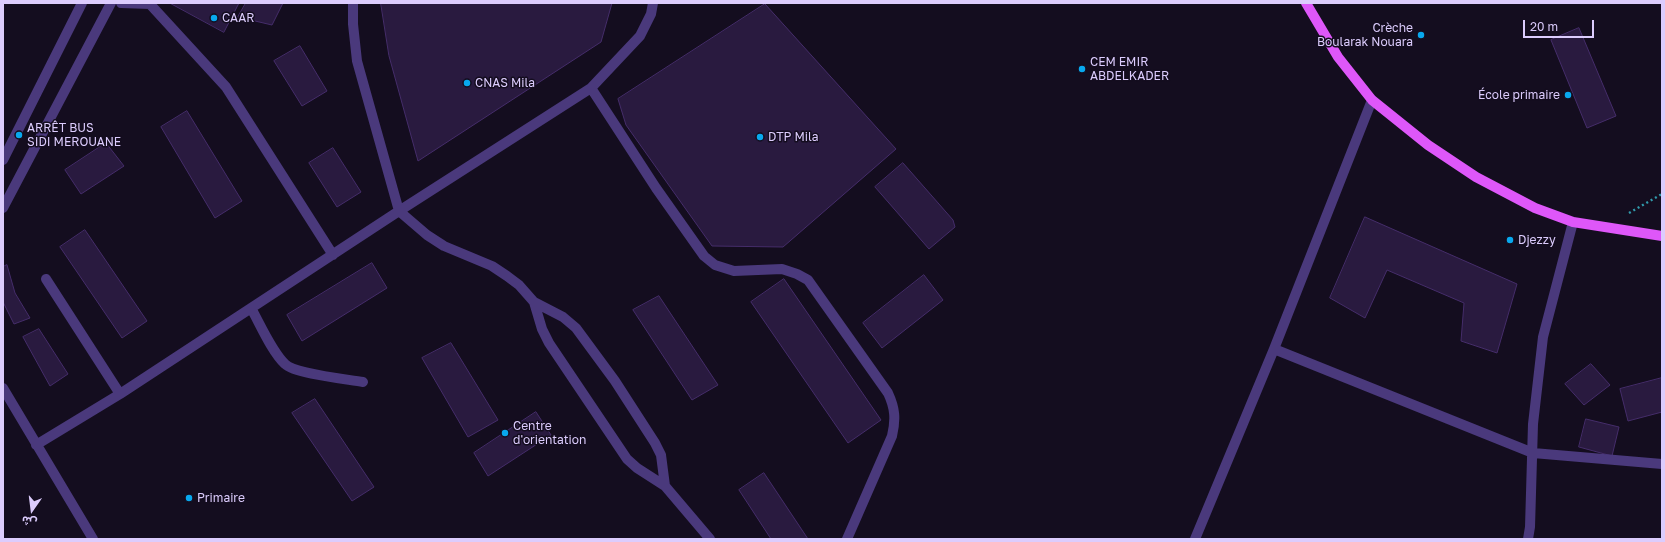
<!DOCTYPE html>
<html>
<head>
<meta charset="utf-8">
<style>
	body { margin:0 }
	#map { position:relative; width:1665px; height:542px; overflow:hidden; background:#140d1f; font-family:"Golos Text","Noto Sans Arabic",sans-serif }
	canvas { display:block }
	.frame { position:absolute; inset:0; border:4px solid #dcccfd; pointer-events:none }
	.north { position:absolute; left:12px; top:490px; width:40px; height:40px; -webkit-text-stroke:3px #140d1f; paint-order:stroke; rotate:194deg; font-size:11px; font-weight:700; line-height:16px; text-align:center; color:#dcccfd }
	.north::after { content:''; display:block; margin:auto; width:14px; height:18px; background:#dcccfd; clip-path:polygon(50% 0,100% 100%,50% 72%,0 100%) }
	.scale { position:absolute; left:1523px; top:20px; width:71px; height:18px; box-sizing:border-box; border:2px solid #dcccfd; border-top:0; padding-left:5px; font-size:12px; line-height:14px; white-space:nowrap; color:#dcccfd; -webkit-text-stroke:3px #140d1f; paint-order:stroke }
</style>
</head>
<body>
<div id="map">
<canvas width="1665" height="542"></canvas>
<div class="frame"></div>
<div class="north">ش</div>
<div class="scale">20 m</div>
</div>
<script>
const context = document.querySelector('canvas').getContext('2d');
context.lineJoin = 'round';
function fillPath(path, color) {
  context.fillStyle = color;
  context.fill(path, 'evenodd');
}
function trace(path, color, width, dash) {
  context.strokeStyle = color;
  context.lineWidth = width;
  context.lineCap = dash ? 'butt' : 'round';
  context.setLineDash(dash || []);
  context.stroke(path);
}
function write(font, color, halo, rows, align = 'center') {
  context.font = font + ' "Golos Text",sans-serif';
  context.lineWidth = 3;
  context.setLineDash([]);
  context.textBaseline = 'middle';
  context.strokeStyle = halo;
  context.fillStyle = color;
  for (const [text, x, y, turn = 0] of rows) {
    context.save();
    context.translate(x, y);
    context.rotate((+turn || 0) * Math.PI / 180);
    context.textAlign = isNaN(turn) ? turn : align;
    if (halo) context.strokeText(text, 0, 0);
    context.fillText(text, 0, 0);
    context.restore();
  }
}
const building = new Path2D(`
	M170,3H239L224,32Z
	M246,3H283L272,25L238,17Z
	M381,3H612L601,42L418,161L389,56Z
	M765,4L896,149L783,247L712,246L626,125L618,99Z
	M1579,28L1616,116L1587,128L1551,40Z
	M300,46L327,91L302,106L274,61Z
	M187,111L242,201L215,218L161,127Z
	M106,143L124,166L81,194L65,170Z
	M333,148L361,192L337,207L309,163Z
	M903,163L953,220L955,227L929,249L875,187Z
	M1365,217L1517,284L1497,353L1461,341L1464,303L1387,270L1365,318L1330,298Z
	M85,230L147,321L122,338L60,247Z
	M372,263L387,288L302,341L287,315Z
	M7,265L15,293L30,318L14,324L3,302V267Z
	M924,275L943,300L882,348L863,323Z
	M784,279L881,420L848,443L751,302Z
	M659,296L718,385L692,400L633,310Z
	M39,329L68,374L50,386L23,337Z
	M451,343L498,420L468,437L422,358Z
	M1591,364L1610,385L1584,405L1565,384Z
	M1662,378V412L1628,421L1620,389Z
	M315,399L374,487L352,501L292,413Z
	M536,412L551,435L488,476L474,453Z
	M1586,419L1619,427L1612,456L1579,447Z
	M764,473L808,539H771L739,490Z`);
const path = new Path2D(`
	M1629,213L1662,194`);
const street = new Path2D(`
	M121,3L150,4
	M149,3L226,87L333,255
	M353,3V24L357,61L399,211L427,235L444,246L492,266L507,276L519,285L534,302L563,317L576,328L615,381L655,443L661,455L665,486
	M591,88L656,188L704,256L715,265L734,271L782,269L797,274L808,280L888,393C895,408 896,419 892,436L847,539
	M3,160L82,3
	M3,208L111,3
	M46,279L120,394
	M534,302L542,329L549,343L627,459L637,468L665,486L710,539
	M251,308C260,324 272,352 285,364C295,374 346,379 363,382
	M1274,349L1533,453L1662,464
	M3,388L93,539
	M36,445L120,394L399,211L591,88L640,36L651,14L653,3
	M1195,539L1274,349L1372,100
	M1528,539L1530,527L1533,424L1543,337L1573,222`);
const primary = new Path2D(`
	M1306,3L1338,57L1372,100L1428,145L1476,177L1535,208L1573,222L1662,236`);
const markers = [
	[214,18,4,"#08a8ee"],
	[1421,35,4,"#08a8ee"],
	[1082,69,4,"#08a8ee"],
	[467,83,4,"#08a8ee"],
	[1568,95,4,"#08a8ee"],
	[19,135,4,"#08a8ee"],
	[760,137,4,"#08a8ee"],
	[1510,240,4,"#08a8ee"],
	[505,433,4,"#08a8ee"],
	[189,498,4,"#08a8ee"]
];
const poiNames = [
	["CAAR",222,18],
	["Crèche",1413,28,"right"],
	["Boularak Nouara",1413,42,"right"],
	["CEM EMIR",1090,62],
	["ABDELKADER",1090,76],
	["CNAS Mila",475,83],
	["École primaire",1560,95,"right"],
	["ARRÊT BUS",27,128],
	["SIDI MEROUANE",27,142],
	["DTP Mila",768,137],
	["Djezzy",1518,240],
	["Centre",513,426],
	["d'orientation",513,440],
	["Primaire",197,498]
];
fillPath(building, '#291a3f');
trace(building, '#452d6a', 1);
trace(path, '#319bac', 2.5, [2, 3]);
trace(street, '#4a397c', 10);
trace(primary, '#de57f9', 10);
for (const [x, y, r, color] of markers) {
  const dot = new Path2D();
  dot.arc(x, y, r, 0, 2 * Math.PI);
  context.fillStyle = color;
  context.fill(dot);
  trace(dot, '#140d1f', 1.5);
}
write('12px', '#dcccfd', '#140d1f', poiNames, 'left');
</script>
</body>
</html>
